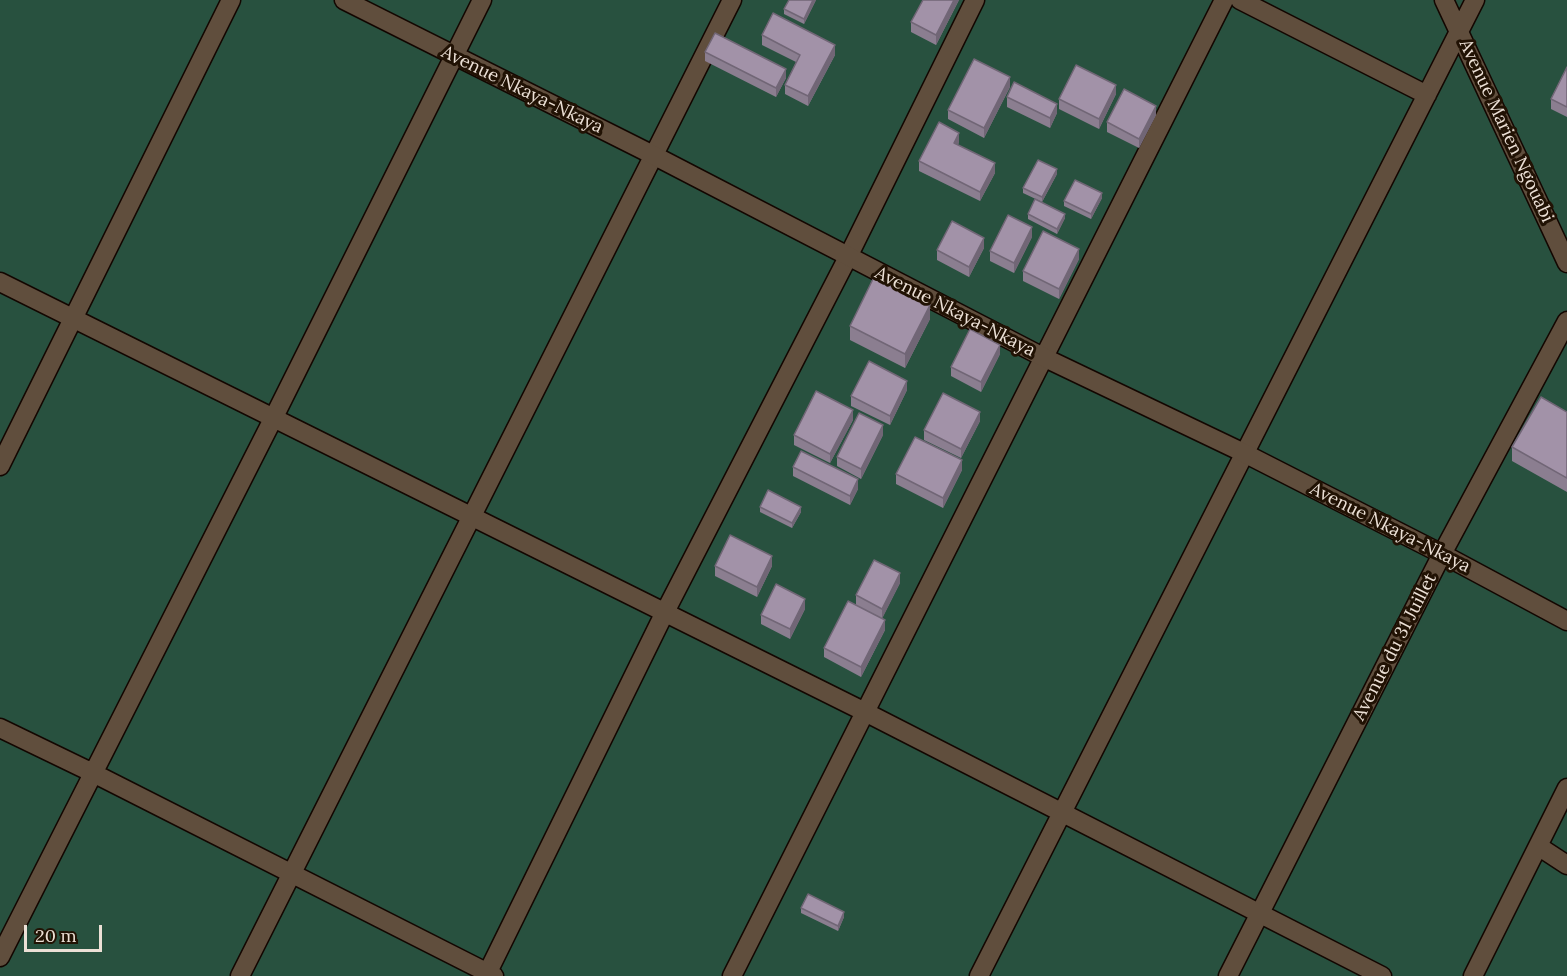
<!DOCTYPE html>
<html>
<head>
<meta charset="utf-8">
<style>
	body { margin:0 }
	#map { position:relative; width:1567px; height:976px; overflow:hidden; background:#2b1c0c; font-family:Lora,serif }
	canvas { display:block }
	.scale { position:absolute; left:24px; top:925px; width:78px; height:27px; box-sizing:border-box; border:3px solid #ece0d6; border-top:0; padding-left:8px; font-size:18px; line-height:21px; white-space:nowrap; color:#ece0d6; -webkit-text-stroke:4px #211204; paint-order:stroke }
</style>
</head>
<body>
<div id="map">
<canvas width="1567" height="976"></canvas>
<div class="scale">20 m</div>
</div>
<script>
const context = document.querySelector('canvas').getContext('2d');
context.lineJoin = 'round';
function fillPath(path, color) {
  context.fillStyle = color;
  context.fill(path, 'evenodd');
}
function trace(path, color, width, dash) {
  context.strokeStyle = color;
  context.lineWidth = width;
  context.lineCap = dash ? 'butt' : 'round';
  context.setLineDash(dash || []);
  context.stroke(path);
}
function write(font, color, halo, rows, align = 'center') {
  context.font = font + ' Lora,serif';
  context.lineWidth = 6;
  context.setLineDash([]);
  context.textBaseline = 'middle';
  context.strokeStyle = halo;
  context.fillStyle = color;
  for (const [text, x, y, turn = 0] of rows) {
    context.save();
    context.translate(x, y);
    context.rotate((+turn || 0) * Math.PI / 180);
    context.textAlign = isNaN(turn) ? turn : align;
    if (halo) context.strokeText(text, 0, 0);
    context.fillText(text, 0, 0);
    context.restore();
  }
}
const green = new Path2D(`
	M0,0H1567V976H0Z`);
const street = new Path2D(`
	M1240,0L1427,95
	M1444,0L1567,263
	M0,282L867,713L1382,976
	M0,466L231,0
	M0,728L93,773L494,976
	M1538,846L1567,865
	M0,957L273,419L482,0
	M240,976L732,0
	M486,976L665,612L848,257L975,0
	M732,976C898,652 1059,325 1224,0
	M979,976L1475,0
	M1228,976L1442,554L1567,621
	M1473,976L1567,788`);
const secondary = new Path2D(`
	M344,0L653,155L1043,357L1244,453L1442,554L1567,321`);
const wall = new Path2D(`
	M816,0L804,24L784,14V9Z
	M959,0L936,45L911,32V22Z
	M762,35L835,55L808,106L785,94V85L796,62L762,45Z
	M705,52L786,78L776,97L705,61Z
	M1567,67V117L1551,109V99Z
	M1010,87L984,138L948,119V110Z
	M1116,94L1099,129L1059,109V99Z
	M1007,97L1057,113L1050,128L1007,107Z
	M1156,115L1139,148L1107,132V122Z
	M959,142L958,145L995,173L980,201L919,171V161Z
	M1057,174L1042,202L1023,193V188Z
	M1102,198L1091,219L1064,206V201Z
	M1028,214L1065,218L1057,234L1028,219Z
	M1032,237L1014,273L990,261V251Z
	M984,248L969,277L937,260V250Z
	M1079,259L1059,299L1023,281V271Z
	M930,319L905,368L850,340V326Z
	M1000,354L981,392L951,376V367Z
	M907,390L890,425L851,406V396Z
	M1567,412V492L1512,461V447Z
	M853,420L830,463L794,445V435Z
	M980,421L961,458L924,440V430Z
	M883,435L861,479L837,466V457Z
	M793,467L858,489L850,505L793,476Z
	M962,470L943,508L896,484V474Z
	M760,507L801,512L792,528L760,512Z
	M715,566H772L757,597L715,576Z
	M900,583L882,618L885,630L861,677L824,657V648L856,605V595Z
	M805,609L790,639L761,624V615Z
	M801,908L844,917L838,931L801,913Z`);
const shadedWall = new Path2D(`
	M813,0H816L804,24V19Z
	M954,0H959L936,45V35Z
	M835,45V55L808,106V96Z
	M786,69V78L776,97V88Z
	M1010,77V87L984,138V128Z
	M1116,85V94L1099,129V119Z
	M1057,104V113L1050,128V118Z
	M1156,106V115L1139,148V139Z
	M959,133V142L954,152V143Z
	M995,163V173L980,201V192Z
	M1057,169V174L1042,202V197Z
	M1102,193V198L1091,219V214Z
	M1065,214V218L1057,234V229Z
	M1032,227V237L1014,273V263Z
	M984,238V248L969,277V267Z
	M1079,249V259L1059,299V289Z
	M930,305V319L905,368V354Z
	M1000,345V354L981,392V382Z
	M907,381V390L890,425V416Z
	M853,410V420L830,463V454Z
	M980,412V421L961,458V449Z
	M883,425V435L861,479V469Z
	M962,460V470L943,508V498Z
	M858,479V489L850,505V496Z
	M801,507V512L792,528V523Z
	M772,556V566L757,597V587Z
	M900,573V583L882,619V609Z
	M805,599V609L790,639V629Z
	M885,620V630L861,677V667Z
	M844,912V917L838,931V926Z`);
const building = new Path2D(`
	M789,0H813L804,19L784,9Z
	M923,0H954L936,35L911,22Z
	M773,13L835,45L808,96L785,85L800,55L762,35Z
	M715,33L786,69L776,88L705,52Z
	M974,59L1010,77L984,128L948,110Z
	M1076,65L1116,85L1099,119L1059,99Z
	M1567,67V107L1551,99Z
	M1014,82L1057,104L1050,118L1007,97Z
	M1124,89L1156,106L1139,139L1107,122Z
	M939,122L959,133L954,143L995,163L980,192L919,161Z
	M1038,160L1057,169L1042,197L1023,188Z
	M1075,180L1102,193L1091,214L1064,201Z
	M1035,199L1065,214L1057,229L1028,214Z
	M1008,215L1032,227L1014,263L990,251Z
	M952,221L984,238L969,267L937,250Z
	M1043,231L1079,249L1059,289L1023,271Z
	M874,277L930,305L905,354L850,326Z
	M970,329L1000,345L981,382L951,367Z
	M869,361L907,381L890,416L851,396Z
	M816,391L853,410L830,454L794,435Z
	M943,393L980,412L961,449L924,430Z
	M1541,397L1567,412V478L1512,447Z
	M859,413L883,425L861,469L837,457Z
	M915,437L962,460L943,498L896,474Z
	M801,451L858,479L850,496L793,467Z
	M768,490L801,507L792,523L760,507Z
	M730,535L772,556L757,587L715,566Z
	M874,560L900,573L882,609L856,595Z
	M776,584L805,599L790,629L761,615Z
	M848,601L885,620L861,667L824,648Z
	M808,894L844,912L838,926L801,908Z`);
const streetNames = [
	["Avenue Nkaya-Nkaya",522,90,26],
	["Avenue Marien Ngouabi",1506,131,65],
	["Avenue Nkaya-Nkaya",955,312,27],
	["Avenue Nkaya-Nkaya",1390,528,27],
	["Avenue du 31 Juillet",1395,647,-63]
];
fillPath(green, '#28513f');
trace(street, '#130600', 21);
trace(secondary, '#130600', 21);
trace(street, '#604e3d', 18);
trace(secondary, '#604e3d', 18);
fillPath(wall, '#8b7e90');
fillPath(shadedWall, '#716676');
fillPath(building, '#a292a8');
trace(building, '#716676', 1.5);
write('18px', '#ece0d6', '#211204', streetNames);
</script>
</body>
</html>
